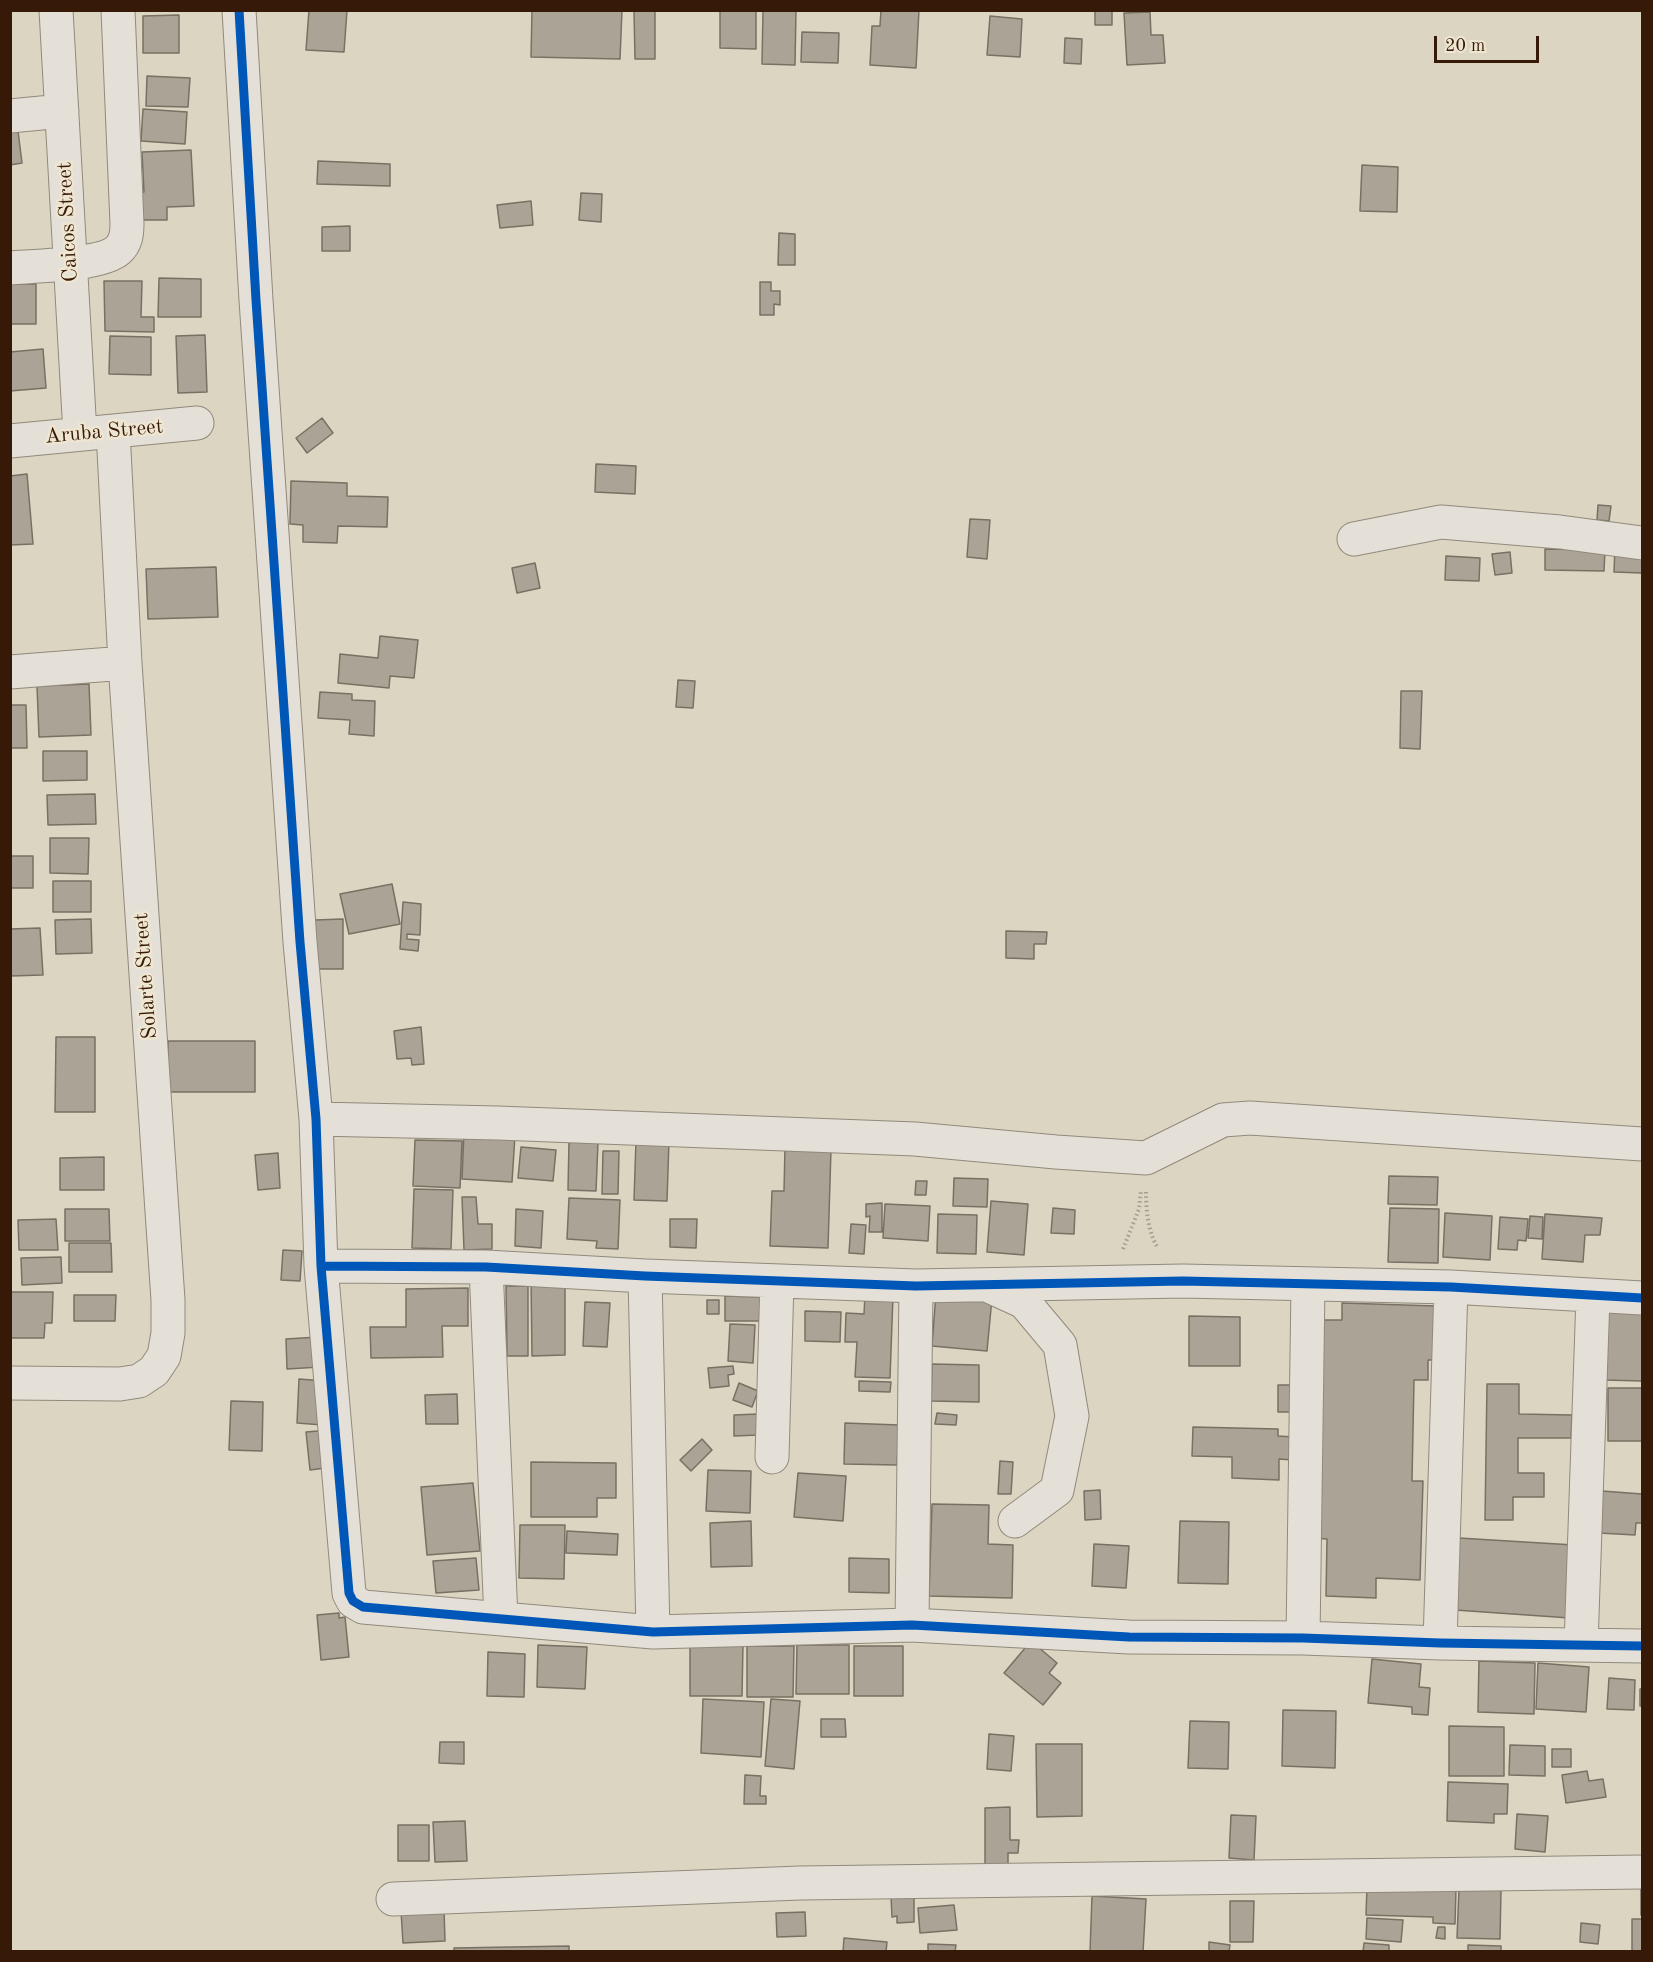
<!DOCTYPE html>
<html>
<head>
<meta charset="utf-8">
<style>
	body { margin:0 }
	#map { position:relative; width:1653px; height:1962px; overflow:hidden; background:#dcd5c2; font-family:"Old Standard TT",serif }
	canvas { display:block }
	.frame { position:absolute; inset:0; border:12px solid #361907; pointer-events:none }
	.scale { position:absolute; left:1434px; top:36px; width:105px; height:27px; box-sizing:border-box; border:3px solid #361907; border-top:0; padding-left:8px; font-size:18px; line-height:21px; white-space:nowrap; color:#361907; -webkit-text-stroke:4px #efe6d1; paint-order:stroke }
</style>
</head>
<body>
<div id="map">
<canvas width="1653" height="1962"></canvas>
<div class="frame"></div>
<div class="scale">20 m</div>
</div>
<script>
const context = document.querySelector('canvas').getContext('2d');
context.lineJoin = 'round';
function fillPath(path, color) {
  context.fillStyle = color;
  context.fill(path, 'evenodd');
}
function trace(path, color, width, dash) {
  context.strokeStyle = color;
  context.lineWidth = width;
  context.lineCap = dash ? 'butt' : 'round';
  context.setLineDash(dash || []);
  context.stroke(path);
}
function write(font, color, halo, rows, align = 'center') {
  context.font = font + ' "Old Standard TT",serif';
  context.lineWidth = 5;
  context.setLineDash([]);
  context.textBaseline = 'middle';
  context.strokeStyle = halo;
  context.fillStyle = color;
  for (const [text, x, y, turn = 0] of rows) {
    context.save();
    context.translate(x, y);
    context.rotate((+turn || 0) * Math.PI / 180);
    context.textAlign = isNaN(turn) ? turn : align;
    if (halo) context.strokeText(text, 0, 0);
    context.fillText(text, 0, 0);
    context.restore();
  }
}
const building = new Path2D(`
	M309,10H347L344,52L306,50Z
	M532,10H622L620,59L531,57Z
	M634,10H655V59H635Z
	M720,10H756V49L720,48Z
	M763,10H796L795,65L762,64Z
	M881,10H919L916,68L870,65L872,26H880Z
	M1095,10H1112V25H1095Z
	M1150,12L1151,35H1163L1165,63L1127,65L1124,13Z
	M179,15V53H143V16Z
	M990,16L1022,19L1020,57L987,55Z
	M802,32L839,33L838,63L801,62Z
	M1065,38L1082,39L1081,64L1064,63Z
	M147,76L190,78L188,107L146,106Z
	M143,109L187,112L185,144L141,141Z
	M18,131L22,163L10,165V132Z
	M191,150L194,206L167,207V220H137L136,193L144,192L142,152Z
	M318,161L390,164V186L317,184Z
	M1362,165L1398,167L1397,212L1360,211Z
	M581,193L602,194L601,222L579,220Z
	M531,201L533,225L500,228L497,205Z
	M350,226V251H322V227Z
	M779,233L795,234V265H778Z
	M159,278L201,279V317H158Z
	M104,281H142L141,317H154V332L105,331Z
	M760,282H771V291H780V305L774,304V315H760Z
	M10,284H36V324H10Z
	M205,335L207,392L178,393L176,336Z
	M110,336L151,337V375L109,374Z
	M43,349L46,388L10,391V352Z
	M322,418L333,433L307,453L296,438Z
	M596,464L636,466L635,494L595,492Z
	M27,474L33,544L10,545V476Z
	M291,481L347,483V496L388,497L387,527L338,526L337,543L303,542V525L290,524Z
	M1598,505L1611,506L1609,521L1597,520Z
	M970,519L990,520L987,559L967,557Z
	M1615,546L1642,547V573L1614,572Z
	M1545,549L1605,550L1604,571L1545,570Z
	M1510,552L1512,573L1495,575L1492,554Z
	M1446,556L1480,558L1479,581L1445,580Z
	M535,563L540,588L517,593L512,568Z
	M216,567L218,617L148,619L146,569Z
	M380,636L418,640L414,678L390,676L389,688L338,683L340,654L378,658Z
	M678,680L695,681L693,708L676,707Z
	M89,684L91,735L39,737L37,686Z
	M1401,691H1422L1420,749L1400,748Z
	M320,692L352,694V700L375,701L374,736L349,734L350,720L318,718Z
	M10,705H26L27,748H10Z
	M43,751H87V780L43,781Z
	M95,794L96,824L48,825L47,795Z
	M50,838H89L88,874L50,873Z
	M10,856H33V888H10Z
	M53,881H91V912H53Z
	M392,884L400,924L349,934L340,894Z
	M403,902L421,904L420,935L407,934V939L419,940L418,951L400,949Z
	M91,919L92,953L56,954L55,920Z
	M343,919V969H316L315,920Z
	M40,928L43,975L10,976V929Z
	M1006,931L1047,932L1046,944H1034V959L1006,958Z
	M421,1027L424,1064L412,1065L411,1058L397,1059L394,1031Z
	M56,1037H95V1112H55Z
	M168,1041H255V1092H168Z
	M464,1132L515,1135L512,1182L462,1179Z
	M415,1140L462,1141L460,1188L413,1186Z
	M636,1140H669L667,1201L634,1200Z
	M569,1141L598,1142L596,1191L568,1190Z
	M521,1147L556,1150L553,1181L518,1178Z
	M785,1147L831,1149L828,1248L770,1246L772,1191H784Z
	M603,1151H619L618,1194H602Z
	M278,1153L280,1188L258,1190L255,1155Z
	M104,1157V1190H60V1158Z
	M1389,1176L1438,1177L1437,1205L1388,1204Z
	M954,1178L988,1179L987,1207L953,1206Z
	M916,1181H927L926,1195H915Z
	M414,1189L453,1190L451,1249L412,1248Z
	M462,1197H476L478,1224H492V1249L464,1250Z
	M569,1198L620,1200L618,1249L596,1248L597,1241L567,1239Z
	M991,1201L1028,1204L1024,1255L987,1252Z
	M882,1203V1232H869L870,1216L866,1217V1204Z
	M885,1204L930,1206L928,1241L883,1238Z
	M1053,1208L1075,1210L1074,1234L1051,1233Z
	M1390,1208L1439,1209L1438,1263L1388,1262Z
	M65,1209H109L110,1241H65Z
	M516,1209L543,1211L541,1248L515,1246Z
	M1445,1213L1492,1216L1490,1260L1443,1257Z
	M938,1214L977,1215L976,1254L937,1253Z
	M1545,1214L1602,1218L1600,1235H1585L1583,1262L1542,1259Z
	M1530,1216L1543,1217L1542,1239L1528,1238Z
	M1500,1217L1528,1219L1526,1241L1518,1240L1517,1250L1498,1249Z
	M56,1219L58,1250H19L18,1220Z
	M670,1219H697L696,1248L670,1247Z
	M851,1224L866,1225L864,1254L849,1253Z
	M69,1243H111L112,1272H69Z
	M283,1250L302,1251L300,1281L281,1280Z
	M61,1257L62,1283L22,1285L21,1258Z
	M531,1278L565,1280V1355L532,1356Z
	M506,1286H528V1356H507Z
	M468,1288V1326H442L443,1357L371,1358L370,1327H406V1289Z
	M10,1292H53L52,1323H45L44,1338H10Z
	M936,1293L992,1298L987,1351L932,1346Z
	M74,1295H116L115,1321H74Z
	M865,1295L893,1296L890,1378L855,1377L857,1342H845L846,1313L864,1314Z
	M725,1296L764,1297V1321H725Z
	M707,1300H719V1314H707Z
	M585,1302L610,1303L607,1347L583,1346Z
	M1342,1303L1436,1306L1434,1360H1428V1380H1414L1412,1481H1423L1420,1580L1376,1578V1598L1326,1596L1327,1539L1314,1538L1320,1320H1342Z
	M1607,1309L1642,1311V1381L1604,1380Z
	M805,1311L841,1312L840,1342L805,1341Z
	M1189,1316L1240,1317V1366H1189Z
	M730,1324L755,1325L753,1363L728,1361Z
	M318,1337L320,1367L287,1369L286,1339Z
	M932,1364L979,1365V1402L931,1401Z
	M733,1366L734,1374L728,1375L729,1386L710,1388L708,1368Z
	M299,1379L325,1381L323,1425L297,1423Z
	M859,1381L891,1382L890,1392L859,1391Z
	M739,1383L758,1391L752,1407L733,1400Z
	M1487,1384H1519V1414L1572,1415L1571,1438H1518V1473H1544V1497H1513V1520H1485Z
	M1278,1385H1294L1295,1412H1278Z
	M1608,1388H1642V1441H1608Z
	M457,1394L458,1424H426L425,1395Z
	M231,1401L263,1402L262,1451L229,1450Z
	M937,1413L957,1415L956,1425L935,1424Z
	M758,1414V1435L734,1436V1415Z
	M845,1423L899,1425L897,1465L844,1464Z
	M1193,1427L1278,1429V1436L1294,1437L1293,1460L1279,1459V1480L1232,1478V1457L1192,1456Z
	M330,1430L333,1467L310,1470L306,1432Z
	M702,1439L712,1450L691,1471L680,1460Z
	M1000,1461L1013,1462L1011,1494H998Z
	M531,1462L616,1463V1498H597V1517H531Z
	M708,1470L751,1471L750,1513L706,1511Z
	M798,1473L846,1476L843,1521L794,1517Z
	M473,1483L480,1551L427,1555L421,1487Z
	M1100,1490L1101,1519L1085,1520L1084,1491Z
	M1602,1491L1642,1494V1523H1636L1635,1535L1599,1533Z
	M932,1504L989,1505L988,1544L1013,1545L1012,1598L929,1596Z
	M751,1521L752,1566L711,1567L710,1523Z
	M1180,1521L1229,1522L1228,1584L1178,1583Z
	M520,1525H565L564,1579L519,1578Z
	M567,1531L618,1534L617,1555L566,1553Z
	M1459,1538L1574,1545L1570,1618L1455,1610Z
	M1094,1544L1129,1546L1126,1588L1092,1586Z
	M476,1558L479,1590L436,1593L433,1561Z
	M849,1558L889,1559V1593L849,1592Z
	M339,1613V1618L345,1617L349,1657L321,1660L317,1615Z
	M1031,1641L1057,1663L1049,1673L1061,1683L1043,1705L1004,1673Z
	M538,1645L587,1647L585,1689L537,1687Z
	M690,1645H743L742,1696H690Z
	M797,1645H849V1694H796Z
	M747,1646H794L793,1697H747Z
	M854,1646H903V1696H854Z
	M488,1652L525,1654L524,1697L487,1696Z
	M1372,1659L1421,1664L1419,1687L1430,1688L1428,1715L1412,1714V1707L1368,1703Z
	M1479,1661L1535,1663L1534,1714L1478,1712Z
	M1538,1663L1589,1667L1586,1712L1536,1709Z
	M1609,1678L1635,1680L1634,1710L1607,1709Z
	M1640,1689H1642V1706H1640Z
	M703,1699L764,1702L761,1757L701,1753Z
	M771,1699L800,1701L794,1769L765,1766Z
	M1283,1710L1336,1711L1335,1768L1282,1766Z
	M821,1719H845L846,1737H821Z
	M1190,1721L1229,1722L1228,1769L1188,1768Z
	M1449,1726L1504,1727V1776H1449Z
	M989,1734L1014,1736L1011,1771L987,1769Z
	M440,1742H464V1764L439,1763Z
	M1036,1744H1082V1816L1037,1817Z
	M1510,1745L1545,1746V1776L1509,1775Z
	M1552,1749H1571V1767H1552Z
	M1587,1771L1589,1781L1603,1779L1606,1797L1566,1803L1562,1775Z
	M745,1775L761,1776L760,1796H766V1804H744Z
	M1448,1782L1508,1784L1507,1814H1494V1823L1447,1821Z
	M1010,1807V1840H1019L1018,1853H1008V1867H985V1808Z
	M1517,1814L1548,1816L1545,1852L1515,1849Z
	M1231,1815L1256,1816L1254,1860L1229,1858Z
	M465,1821L467,1861L435,1862L433,1822Z
	M398,1825H429V1861H398Z
	M1367,1887L1456,1889L1455,1924L1433,1923V1917L1366,1915Z
	M1641,1887H1642V1915H1641Z
	M1459,1889L1501,1890L1500,1939L1457,1938Z
	M914,1895V1922L897,1923V1916L892,1917L891,1896Z
	M1092,1896L1146,1899L1143,1952H1090Z
	M1230,1901H1254L1253,1942H1230Z
	M954,1905L957,1930L920,1933L918,1908Z
	M444,1909L445,1941L403,1943L401,1911Z
	M805,1912L806,1936L777,1937L776,1913Z
	M1367,1918L1403,1920L1401,1942L1366,1939Z
	M1632,1919H1642V1952H1632Z
	M1581,1923L1600,1925L1598,1944L1580,1942Z
	M1438,1927H1445V1939L1436,1938Z
	M844,1938L887,1942L886,1952H843Z
	M1209,1942L1230,1945L1229,1952H1209Z
	M1364,1943L1389,1945V1952H1363Z
	M928,1944L956,1945L955,1952H928Z
	M1468,1945L1501,1946V1952H1468Z
	M569,1946V1952H454V1948Z`);
const path = new Path2D(`
	M1146,1192C1146,1209 1148,1233 1158,1248
	M1123,1249L1139,1209L1141,1191`);
const minor = new Path2D(`
	M56,10L80,434
	M239,10L256,300L300,942L316,1119L321,1266L486,1267L645,1276L916,1286L1183,1281L1451,1287L1642,1298
	M10,116L62,111
	M10,268C34,266 102,265 118,250C126,243 127,234 127,224L118,10
	M10,441L197,423
	M1354,539L1441,522L1560,532L1642,543
	M10,672L125,663
	M316,1119L498,1123L915,1139L1056,1152L1146,1158L1223,1120L1250,1118L1642,1144
	M321,1266L349,1593L353,1601L363,1607L653,1632L912,1625L1129,1637L1303,1638L1440,1643L1642,1646
	M486,1267L501,1619
	M645,1276L653,1632
	M989,1286L1024,1302L1060,1345L1072,1416L1057,1490L1015,1521
	M10,1383L120,1384L139,1381L154,1371L164,1356L168,1333V1300L125,663L113,431
	M772,1457L777,1281
	M912,1625L916,1286
	M1303,1638L1308,1285
	M1440,1643L1451,1287
	M1581,1645L1593,1296
	M393,1899L800,1883L1642,1872`);
const cycleway = new Path2D(`
	M239,10L256,300L300,942L316,1119L321,1266L486,1267L645,1276L916,1286L1183,1281L1451,1287L1642,1298
	M321,1266L349,1593L353,1601L363,1607L653,1632L912,1625L1129,1637L1303,1638L1440,1643L1642,1646`);
const streetNames = [
	["Caicos Street",68,222,-93],
	["Aruba Street",104,432,-5],
	["Solarte Street",146,976,-94]
];
fillPath(building, '#aba496');
trace(building, '#787063', 1.5);
trace(minor, '#91897c', 35);
trace(path, '#a39d94', 4, [1.5, 3]);
trace(minor, '#e4e0d7', 33);
trace(cycleway, '#0057b8', 9);
write('21px', '#361907', '#efe6d1', streetNames);
</script>
</body>
</html>
